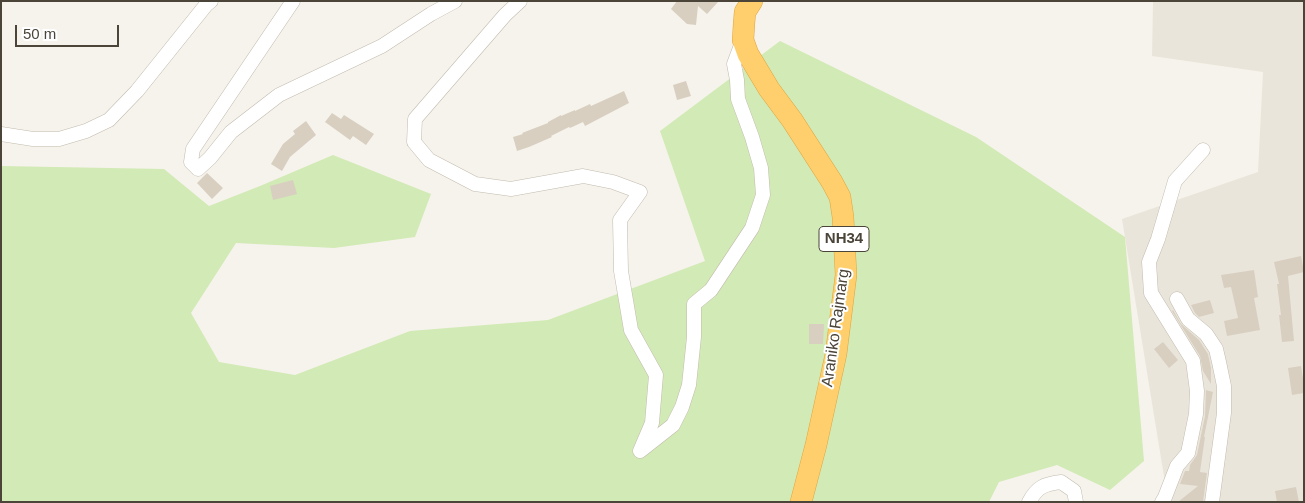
<!DOCTYPE html>
<html>
<head>
<meta charset="utf-8">
<style>
	body { margin:0 }
	#map { position:relative; width:1305px; height:503px; overflow:hidden; background:#f6f3ec; font-family:Helvetica,sans-serif }
	canvas { display:block }
	.frame { position:absolute; inset:0; border:2px solid #4b4439; pointer-events:none }
	.scale { position:absolute; left:15px; top:25px; width:104px; height:22px; box-sizing:border-box; border:2px solid #4b4439; border-top:0; padding-left:6px; font-size:15px; line-height:18px; white-space:nowrap; color:#4b4439; -webkit-text-stroke:4px #fff; paint-order:stroke }
</style>
</head>
<body>
<div id="map">
<canvas width="1305" height="503"></canvas>
<div class="frame"></div>
<div class="scale">50 m</div>
</div>
<script>
const context = document.querySelector('canvas').getContext('2d');
context.lineJoin = 'round';
function fillPath(path, color) {
  context.fillStyle = color;
  context.fill(path, 'evenodd');
}
function trace(path, color, width, dash) {
  context.strokeStyle = color;
  context.lineWidth = width;
  context.lineCap = dash ? 'butt' : 'round';
  context.setLineDash(dash || []);
  context.stroke(path);
}
function write(font, color, halo, rows, align = 'center') {
  context.font = font + ' Helvetica,sans-serif';
  context.lineWidth = 4;
  context.setLineDash([]);
  context.textBaseline = 'middle';
  context.strokeStyle = halo;
  context.fillStyle = color;
  for (const [text, x, y, turn = 0] of rows) {
    context.save();
    context.translate(x, y);
    context.rotate((+turn || 0) * Math.PI / 180);
    context.textAlign = isNaN(turn) ? turn : align;
    if (halo) context.strokeText(text, 0, 0);
    context.fillText(text, 0, 0);
    context.restore();
  }
}
const residential = new Path2D(`
	M1165,1H1304V502H1167L1168,501L1122,219L1258,172L1263,72L1152,56L1153,2Z`);
const green = new Path2D(`
	M780,41L976,137L1125,237L1144,461L1110,490L1057,465L999,482L989,502H1V166L164,169L209,206L260,186L333,155L431,194L415,237L334,248L236,243L191,313L219,362L295,375L410,331L548,320L705,261L660,131Z`);
const building = new Path2D(`
	M677,1H719L707,14L698,6L696,25L687,24L671,9Z
	M686,81L691,96L677,100L673,85Z
	M624,91L629,103L585,126L583,122L570,128L569,127L551,136L552,137L529,147L517,151L513,137L523,134L522,133L548,123V122L561,115V116L575,110V111L590,104L591,106Z
	M332,113L341,119L344,115L374,134L366,145L353,136L350,140L325,122Z
	M306,121L316,135L290,157L282,171L271,164L283,144L295,134L293,131Z
	M207,173L223,188L212,199L197,183Z
	M293,180L297,194L273,200L270,186Z
	M1301,256L1304,272L1288,276L1294,341L1282,342L1279,315H1281L1277,284H1279L1274,262Z
	M1254,270L1258,297L1254,298L1260,330L1227,336L1224,321L1238,318L1231,287L1224,288L1221,275Z
	M1210,300L1214,313L1199,317L1195,313L1191,305Z
	M1173,310L1181,324L1199,340L1208,354L1211,368V384L1203,371L1200,356L1172,311Z
	M809,324H824L823,344H809Z
	M1163,342L1178,360L1169,368L1154,349Z
	M1301,366L1304,385V393L1292,395L1288,368Z
	M1206,390L1213,392L1204,437H1205L1200,472L1207,473L1203,502H1178L1198,486L1180,484L1185,471H1189L1190,465L1197,455L1205,416Z
	M1296,487L1299,502H1277L1275,491Z`);
const minor = new Path2D(`
	M293,1L193,149L191,162L198,169L210,158L231,132L279,95L382,46L431,14L455,1
	M520,1L505,15L415,119L414,142L429,160L475,184L511,189L583,176L613,182L640,192L620,220L621,271L631,330L656,375L652,423L640,451L673,425L682,407L689,385L694,337V304L711,290L752,228L763,195L761,168L752,137L738,99L737,80L734,64L743,40
	M1,134L33,139H59L86,131L109,120L137,91L206,5L211,1
	M1177,299L1188,319L1206,334L1216,349L1219,362L1224,386V413L1212,502
	M1029,502C1037,487 1044,484 1061,482L1074,491L1076,502
	M1162,502L1165,497L1177,466L1188,453L1196,414L1197,391L1193,361L1151,293L1149,262L1158,239L1175,181L1203,150`);
const highway = new Path2D(`
	M752,1L745,12L744,24L743,40L748,54L769,89L792,120L832,182L840,197L843,217L846,275L836,354L816,445L801,502`);
const shields = [
	[844,239,50]
];
const shieldNames = [
	["NH34",844,239]
];
const streetNames = [
	["Araniko Rajmarg",836,328,-82]
];
fillPath(residential, '#eae5da');
fillPath(green, '#d2eab5');
fillPath(building, '#d8cfc1');
trace(minor, '#c2bbae', 15);
trace(highway, '#e0a43c', 22);
trace(minor, '#fff', 14);
trace(highway, '#ffcf6e', 21);
for (const [x, y, w] of shields) {
  const box = new Path2D();
  box.roundRect(x - w / 2, y - 12.5, w, 25, 4);
  context.fillStyle = '#fff';
  context.fill(box);
  trace(box, '#4b4439', 1);
}
write('bold 15px', '#4b4439', null, shieldNames);
write('16px', '#4b4439', '#fff', streetNames);
</script>
</body>
</html>
